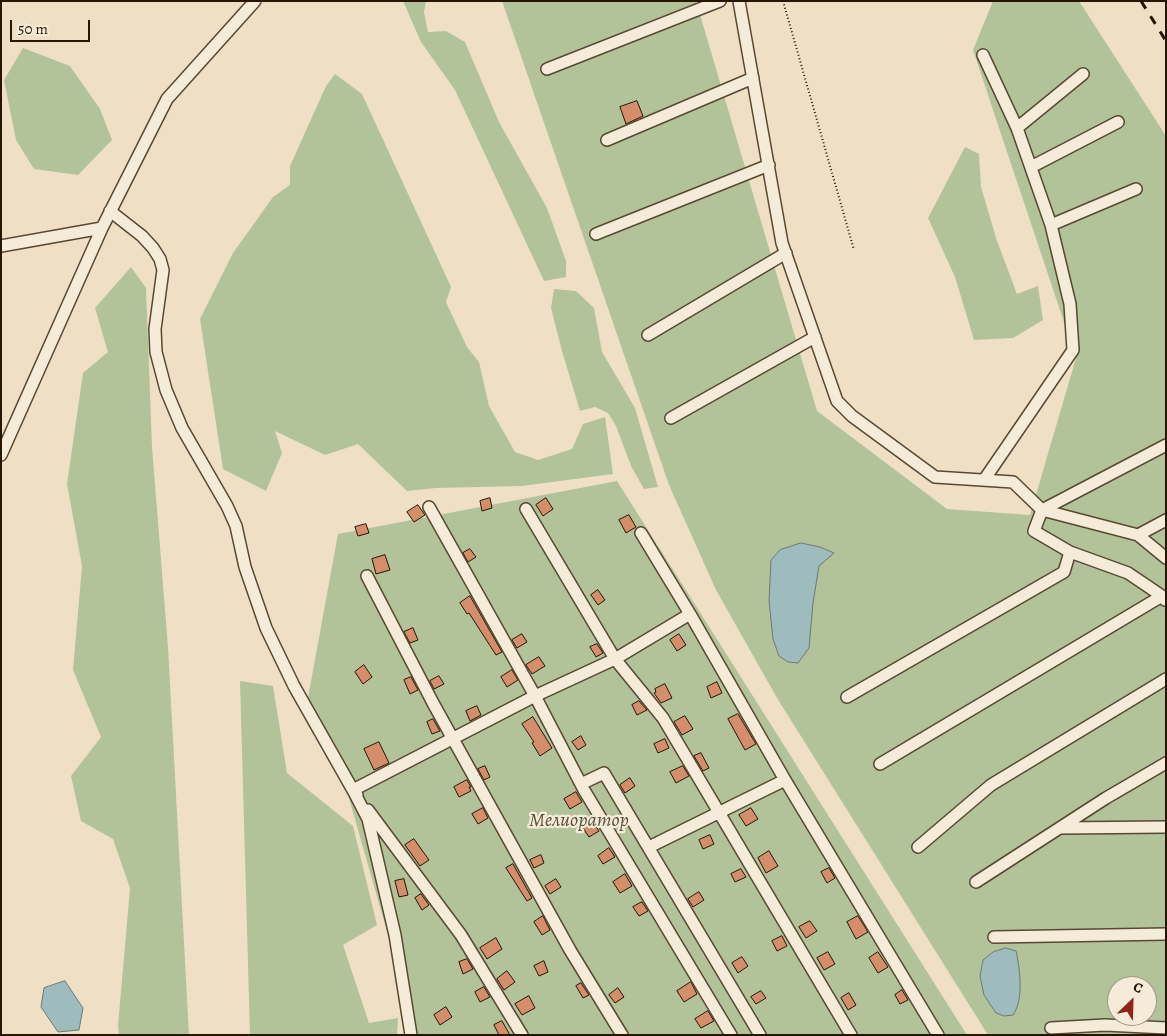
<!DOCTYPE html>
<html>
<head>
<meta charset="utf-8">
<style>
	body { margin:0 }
	#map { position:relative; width:1167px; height:1036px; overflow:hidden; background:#efe0c5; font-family:Alegreya,serif }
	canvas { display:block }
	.frame { position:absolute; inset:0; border:2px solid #261501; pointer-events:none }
	.north { position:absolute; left:1107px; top:976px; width:50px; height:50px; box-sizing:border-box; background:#f5ebd9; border:1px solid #a29583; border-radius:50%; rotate:24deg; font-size:14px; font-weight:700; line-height:20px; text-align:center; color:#261501 }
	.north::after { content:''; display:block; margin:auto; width:18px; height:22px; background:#8f2418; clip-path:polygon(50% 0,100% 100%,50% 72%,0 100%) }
	.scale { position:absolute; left:10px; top:20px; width:80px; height:22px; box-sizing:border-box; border:2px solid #261501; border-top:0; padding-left:6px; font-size:15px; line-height:18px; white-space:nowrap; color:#261501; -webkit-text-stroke:4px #f5ebd9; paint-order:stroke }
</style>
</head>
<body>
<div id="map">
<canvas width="1167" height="1036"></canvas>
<div class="frame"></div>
<div class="north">С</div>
<div class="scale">50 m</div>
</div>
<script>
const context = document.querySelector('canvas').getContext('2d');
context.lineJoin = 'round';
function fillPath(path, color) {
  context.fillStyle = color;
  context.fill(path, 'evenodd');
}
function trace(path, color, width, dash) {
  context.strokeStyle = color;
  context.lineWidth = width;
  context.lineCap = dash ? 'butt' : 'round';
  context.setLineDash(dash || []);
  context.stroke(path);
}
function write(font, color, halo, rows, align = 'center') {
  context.font = font + ' Alegreya,serif';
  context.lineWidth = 4.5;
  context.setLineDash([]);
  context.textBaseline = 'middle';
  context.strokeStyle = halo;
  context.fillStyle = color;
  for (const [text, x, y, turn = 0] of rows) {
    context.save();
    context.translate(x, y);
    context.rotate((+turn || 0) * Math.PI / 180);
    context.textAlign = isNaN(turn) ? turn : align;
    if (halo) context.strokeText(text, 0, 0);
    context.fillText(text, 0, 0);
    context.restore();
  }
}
const green = new Path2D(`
	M403,1H426L424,12L428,32L446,31L465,42L499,122L547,208L566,261V277L544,281L455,90L421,42Z
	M502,1H696L817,411L947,509L1030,515L1076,358L973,50L993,1H1079L1166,136V1035H988L777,698L716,590L669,485ZM1117,986H1147V1016H1117Z
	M23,48L70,66L100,109L112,140L78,175L34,169L16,140L4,80Z
	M335,74L362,94L451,287L446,302L467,347L479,362L489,406L515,452L538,460L572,449L583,424L605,417L613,474L522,486L436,488L407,491L358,444L325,455L275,431L282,453L266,491L223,469L200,319L233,253L273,197L290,185V166L326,86Z
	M965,147L979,154L981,187L997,241L1017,294L1038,286L1043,320L1013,338L974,340L955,277L928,218Z
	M131,267L146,288L152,447L168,647L189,1035H119L118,1026L130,888L113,839L81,821L71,776L101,737L73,670L82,566L67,484L83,373L108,352L95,308Z
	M554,289L576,291L594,308L602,352L635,408L658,487L644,489L631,466L616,426L608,413L595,407L580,411L562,351L551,308Z
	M617,481L967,1035H407L390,942L348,795L305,714L338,534Z
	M240,681L273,686L287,773L353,826L377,925L343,945L369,1023L398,1018L397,1035H250Z`);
const water = new Path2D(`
	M801,543L820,547L834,553L819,566L813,603L809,648L798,663L788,662L779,656L773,639L769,601L771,560L780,550Z
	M1006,948L1016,951C1020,969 1024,1000 1013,1015L1004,1016L996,1013L984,995L980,976L983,960L993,952Z
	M65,981L83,1008L79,1030L58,1032L41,1007L44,988Z`);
const building = new Path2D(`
	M637,101L643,116L626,124L620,107Z
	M490,498L492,508L482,511L480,501Z
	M546,498L553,509L543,516L536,505Z
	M418,505L425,515L414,522L407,512Z
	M629,515L636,527L626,533L619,520Z
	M366,524L369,533L358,536L355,527Z
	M470,549L476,557L468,562L463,553Z
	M385,555L390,570L376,574L372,559Z
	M598,590L605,600L598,605L591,595Z
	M470,596L502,652L496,655L469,613L467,614L460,603Z
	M413,628L418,640L410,643L404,632Z
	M522,634L527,642L517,648L512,640Z
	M679,634L686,645L677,651L670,640Z
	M597,644L603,653L596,657L590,647Z
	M539,657L545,666L532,674L526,665Z
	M364,665L372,677L363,684L355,672Z
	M512,670L518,680L507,687L501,677Z
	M439,676L444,684L434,689L430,681Z
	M411,677L418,690L410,694L404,680Z
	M717,682L722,693L711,698L707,687Z
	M665,684L672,698L661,703L654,693L656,692L655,689Z
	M639,701L647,710L637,715L632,705Z
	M477,706L481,715L470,721L466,711Z
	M738,714L756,744L745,750L728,719Z
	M685,716L693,729L682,735L674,722Z
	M533,717L552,748L540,756L532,743L534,742L522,724Z
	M433,719L440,731L432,734L427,722Z
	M581,736L586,745L578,750L572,742Z
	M665,739L669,748L658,753L654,744Z
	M379,742L389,763L374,770L364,749Z
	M701,753L709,768L703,771L694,756Z
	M485,766L490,777L484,780L478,769Z
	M683,766L689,776L676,783L670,772Z
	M630,778L635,786L625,793L620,785Z
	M467,780L471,787H469L471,791L459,797L454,787Z
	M576,792L582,802L570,809L564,799Z
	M483,808L488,818L478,824L472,814Z
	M751,808L758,819L746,826L739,815Z
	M593,822L599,831L589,837L583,828Z
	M710,835L714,844L703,849L699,840Z
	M414,839L429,860L420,866L405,845Z
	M609,848L615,857L603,864L598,856Z
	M769,851L778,866L766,873L758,858Z
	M541,855L544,863L534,868L530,860Z
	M513,864L532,898L527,901L506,868Z
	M829,868L835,878L827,883L821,872Z
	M741,869L746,877L735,882L731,874Z
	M625,874L632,886L620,893L613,882Z
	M404,879L408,895L399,897L395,881Z
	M556,879L561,887L550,894L545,886Z
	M699,892L704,900L693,907L688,899Z
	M421,894L429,905L422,910L415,898Z
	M642,902L648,911L639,916L633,907Z
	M543,916L550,930L542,935L534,922Z
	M858,916L868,932L856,939L847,922Z
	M810,921L817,931L806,938L799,927Z
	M782,936L787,946L777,951L772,941Z
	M496,938L502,949L487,959L480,948Z
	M828,952L835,964L824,970L817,958Z
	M878,952L888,967L878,973L869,958Z
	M742,957L748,966L738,973L732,963Z
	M467,959L473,969L463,974L459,962Z
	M544,961L548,972L539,976L534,966Z
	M507,971L515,982L504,990L497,979Z
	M691,982L697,994L684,1002L677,991Z
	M581,983L589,995L583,998L576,986Z
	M484,987L490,997L480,1002L475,992Z
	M618,988L624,997L615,1003L609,995Z
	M902,990L908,1000L900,1004L895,995Z
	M761,991L766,998L756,1004L751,997Z
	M849,993L856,1005L848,1010L841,998Z
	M529,996L535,1008L522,1015L515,1004Z
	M446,1007L452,1017L440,1025L434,1015Z
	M708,1011L714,1021L701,1028L695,1019Z
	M502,1021L510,1035H499L494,1025Z`);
const path = new Path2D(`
	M783,1L854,250`);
const minor = new Path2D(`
	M739,1L782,243L837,401L852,416L935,477L1013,482L1042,510L1138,535L1166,520
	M983,55L1017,128L1051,225L1070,304L1073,350L984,480
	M547,69L720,1
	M1017,128L1083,74
	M607,140L753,78
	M1031,167L1118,122
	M110,211L142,236L153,248L160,259L163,270L155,329L156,352L166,390L182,428L227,506L236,526L245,567L266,628L294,686L354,792L368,819L395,935L411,1035
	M1051,225L1136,189
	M596,234L769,165
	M1,246L102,228
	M648,335L786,253
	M671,418L815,337
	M1,455L102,228L167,99L255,1
	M429,507L535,696L584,790L731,1035
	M526,509L615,659L663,718L851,1035
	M641,533L690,614L785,780L938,1035
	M1138,535L1166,558
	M367,576L433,703L570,950L622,1035
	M1165,600L1162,596L1128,573L1070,552L1034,531L1042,510L1166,445
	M847,697L1064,572L1070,552
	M880,764L1162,596
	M581,784L604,773L760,1035
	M357,795L353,790L535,696L615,659L690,614
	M368,810L461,935L522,1035
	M1060,828L1166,827
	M649,847L785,780
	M918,847L991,785L1166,679
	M976,882L1106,798L1166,763
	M994,937L1166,934
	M1051,1028L1105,1025L1166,1028`);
const rail = new Path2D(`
	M1141,1L1166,41`);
const parkNames = [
	["Мелиоратор",579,821]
];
fillPath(green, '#b2c39a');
fillPath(water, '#9ebbbe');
trace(water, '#6e7972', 1);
fillPath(building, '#d58e6c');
trace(building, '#261501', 1);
trace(minor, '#584832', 14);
trace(path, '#261501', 2, [1, 2.5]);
trace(minor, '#f5ebd9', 11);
trace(rail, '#261501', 3, [9, 9]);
write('italic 20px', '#575237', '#f5ebd9', parkNames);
</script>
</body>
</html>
